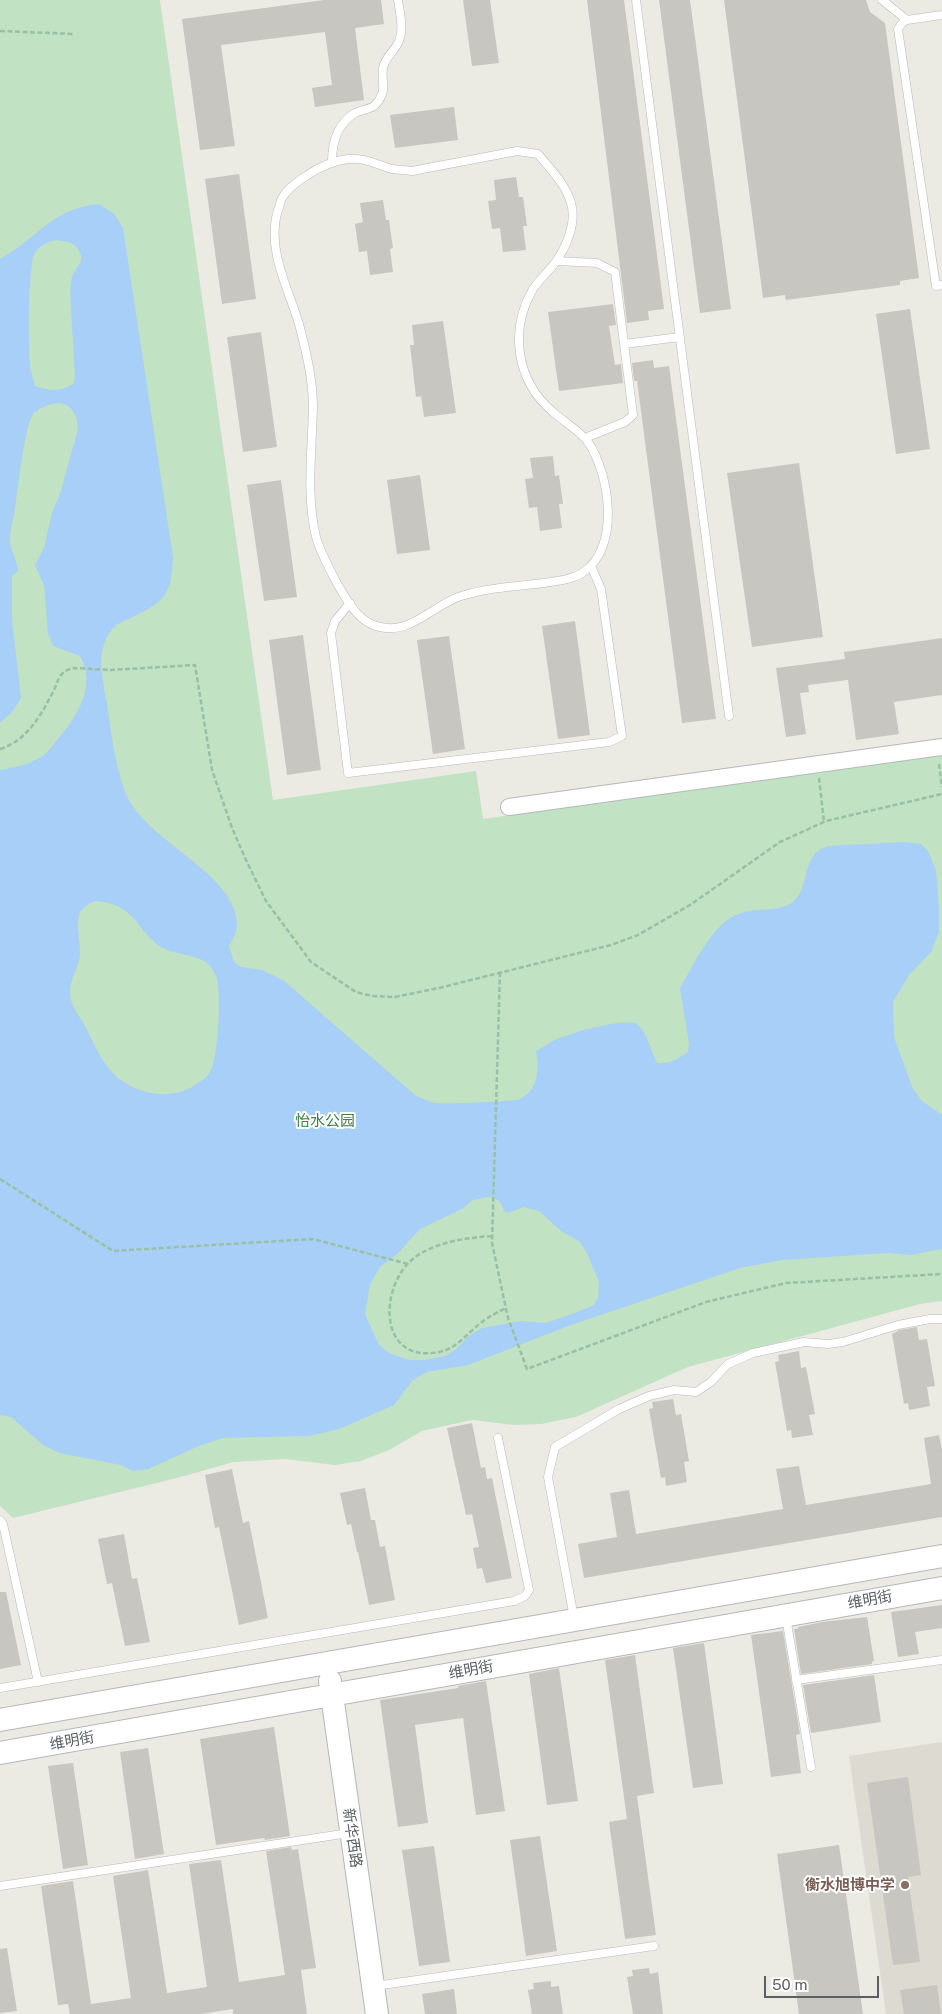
<!DOCTYPE html>
<html>
<head>
<meta charset="utf-8">
<style>
	body { margin:0 }
	#map { position:relative; width:942px; height:2014px; overflow:hidden; background:#ecebe3; font-family:"Public Sans",sans-serif }
	canvas { display:block }
	.scale { position:absolute; left:764px; top:1976px; width:115px; height:22px; box-sizing:border-box; border:2px solid #5b5e62; border-top:0; padding-left:6px; font-size:15px; line-height:18px; white-space:nowrap; color:#5b5e62; -webkit-text-stroke:4px #fff; paint-order:stroke }
</style>
</head>
<body>
<div id="map">
<canvas width="942" height="2014"></canvas>
<div class="scale">50 m</div>
</div>
<script>
const context = document.querySelector('canvas').getContext('2d');
context.lineJoin = 'round';
function fillPath(path, color) {
  context.fillStyle = color;
  context.fill(path, 'evenodd');
}
function trace(path, color, width, dash) {
  context.strokeStyle = color;
  context.lineWidth = width;
  context.lineCap = dash ? 'butt' : 'round';
  context.setLineDash(dash || []);
  context.stroke(path);
}
function write(font, color, halo, rows, align = 'center') {
  context.font = font + ' "Public Sans","Noto Sans SC",sans-serif';
  context.lineWidth = 4;
  context.setLineDash([]);
  context.textBaseline = 'middle';
  context.strokeStyle = halo;
  context.fillStyle = color;
  for (const [text, x, y, turn = 0] of rows) {
    context.save();
    context.translate(x, y);
    context.rotate((+turn || 0) * Math.PI / 180);
    context.textAlign = isNaN(turn) ? turn : align;
    if (halo) context.strokeText(text, 0, 0);
    context.fillText(text, 0, 0);
    context.restore();
  }
}
const education = new Path2D(`
	M942,1742V2014H886L849,1756Z`);
const green = new Path2D(`
	M0,0H160L273,800L476,771L483,819L942,754V1301L920,1304L688,1367L576,1417L541,1424L514,1425L472,1420L422,1431L389,1450L361,1461L335,1465L285,1459L234,1462L177,1478L13,1518L0,1506Z`);
const water = new Path2D(`
	M99,204L114,214L123,228L173,557C171,594 167,600 133,617C127,620 118,623 113,628C105,636 101,652 101,663C101,676 105,691 107,704C111,733 115,762 124,789C142,842 237,871 237,925C237,932 232,940 229,946L234,962L241,967L262,970L283,980L416,1096C422,1098 429,1102 435,1103C444,1104 514,1102 520,1099C539,1089 539,1069 536,1051C542,1048 547,1044 553,1041C566,1034 628,1016 638,1025C648,1034 651,1052 657,1063C669,1065 679,1058 688,1052L689,1044L680,988C694,965 713,921 741,913C758,907 778,913 793,902C808,890 803,863 818,851C820,849 825,847 828,846L905,842L921,844L928,851L936,870L939,908V932L931,952L909,975L893,1002L894,1037L913,1089L922,1101L942,1115V1249L911,1255L888,1253L782,1260L740,1268L568,1326L468,1365L427,1372L413,1380L394,1405L339,1429L309,1436L223,1438L199,1446L148,1469L133,1471L121,1465L59,1453L43,1445L11,1417L0,1415V770C14,768 29,764 41,757C47,754 52,746 57,740C77,717 97,686 80,656L53,646L48,633L44,585L35,565L44,548L52,513L60,494L78,429C77,409 66,398 46,406C42,407 35,411 33,414C24,428 18,489 15,508C14,518 10,528 10,538C9,549 18,560 18,571L12,576V620L21,698L13,711L0,723V259C38,238 52,208 99,204ZM56,240L69,242L76,246L81,255V261L72,276L70,291L75,376L74,383C62,392 48,391 35,386C34,381 32,376 31,371C28,354 28,269 34,255C38,246 47,242 56,240ZM95,901C136,904 134,928 161,947C175,956 199,953 210,966C212,968 215,973 216,976C222,990 218,1056 211,1070C208,1077 201,1081 195,1085C171,1102 131,1094 112,1072C100,1059 93,1042 85,1026C81,1018 73,1009 71,1000C66,982 80,969 80,952C80,931 69,911 95,901ZM486,1197C497,1197 500,1200 504,1211L508,1213L524,1207L539,1211L561,1231L579,1241L587,1253L599,1282L598,1297L594,1305L575,1313L546,1323L521,1321L482,1328L470,1335L455,1350L445,1356L425,1360H409L389,1353L379,1345L365,1314L370,1284L380,1267L398,1253L420,1229L464,1208L471,1201Z`);
const building = new Path2D(`
	M324,0H381L384,24L355,28L364,100L315,107L312,88L332,85L325,32L221,45L235,146L200,150L182,19Z
	M463,0H490L499,63L472,66Z
	M587,0H624L664,309L648,311L649,320L627,323Z
	M659,0H690L731,309L700,313Z
	M724,0H866L870,12L885,23L919,278L900,281V285L786,300L785,295L763,298Z
	M454,107L458,140L395,148L390,115Z
	M239,174L256,299L222,304L205,179Z
	M516,177L519,197H523L527,226H523L526,250L503,252L500,228L492,229L488,201L496,200L494,180Z
	M383,200L386,220H389L393,248L390,249L393,272L370,275L367,251L359,252L355,224L363,222L360,203Z
	M613,304L616,325L609,326L615,365L621,364L623,383L559,391L548,312Z
	M910,309L930,449L896,454L876,314Z
	M443,321L456,413L424,417L421,396L416,397L410,345H414L412,325Z
	M261,332L277,447L243,452L227,337Z
	M653,360L654,368L669,366L716,719L682,723L637,381H634L632,363Z
	M553,456L555,476L559,475L563,504H559L562,528L540,531L537,507L529,508L525,479L533,478L530,458Z
	M799,463L823,637L752,647L727,473Z
	M420,475L430,550L397,554L387,480Z
	M281,480L297,597L264,601L247,485Z
	M575,621L590,735L558,739L542,626Z
	M303,635L321,770L287,775L269,640Z
	M449,636L465,749L433,754L417,640Z
	M942,638V695L894,702L899,734L856,740L848,680L808,685L809,692L800,693L806,734L786,737L776,668L845,659L844,652Z
	M917,1327L919,1340L927,1339L935,1386L927,1387L930,1406L909,1410L908,1403L904,1404L892,1334L899,1330Z
	M799,1351L801,1368L806,1367L815,1414L809,1415L813,1435L792,1438L791,1430L787,1431L775,1362L779,1361L778,1355Z
	M673,1399L676,1415L681,1414L689,1461L684,1462L687,1482L666,1486L665,1477L661,1478L649,1409L653,1408L652,1402Z
	M472,1423L481,1468L485,1467L487,1479L492,1478L512,1578L486,1583L482,1568L477,1569L473,1548L479,1547L472,1514L466,1515L447,1428Z
	M939,1435L942,1450V1517L584,1578L578,1544L617,1537L610,1493L629,1490L636,1534L783,1509L776,1469L799,1466L806,1505L931,1484L924,1438Z
	M232,1469L243,1523L249,1521L268,1618L239,1625L219,1527L215,1528L205,1475Z
	M365,1488L371,1520H375L380,1547L385,1546L395,1600L369,1605L358,1552H357L351,1524L347,1525L340,1493Z
	M124,1534L132,1579L137,1578L150,1642L125,1646L112,1583L107,1584L98,1539Z
	M0,1592H6L21,1665L0,1669Z
	M942,1605V1628L915,1632L919,1654L898,1657L891,1612Z
	M867,1617L874,1661L872,1662V1664L801,1674L794,1629H798V1627L822,1622Z
	M783,1631L800,1734L796,1735L801,1773L771,1777L751,1635Z
	M704,1643L723,1784L693,1788L673,1648Z
	M635,1655L654,1793L637,1796L656,1935L625,1939L609,1822L627,1819L605,1660Z
	M559,1668L578,1801L547,1805L529,1674Z
	M874,1675L881,1722L811,1733L803,1685Z
	M486,1681L505,1811L476,1815L463,1718L415,1725L428,1823L398,1827L380,1700L458,1688V1686Z
	M274,1727L290,1836L265,1840L264,1838L216,1845L200,1739Z
	M148,1748L164,1854L135,1859L120,1752Z
	M73,1763L88,1865L63,1869L48,1766Z
	M908,1777L921,1875L908,1877L920,1962L893,1965L867,1783Z
	M540,1836L557,1951L526,1956L510,1840Z
	M839,1845L863,2014H799L777,1854Z
	M434,1846L450,1962L419,1966L402,1850Z
	M291,1847L292,1850L298,1849L316,1968L301,1970L307,2014H233V2009L201,2014H70L68,2004L58,2005L41,1886L73,1881L91,2004L131,1998L113,1876L148,1870L167,1993L207,1987L189,1864L221,1860L239,1982L285,1975L266,1851Z
	M7,1948L17,2011L0,2013V1949Z
	M649,1968L650,1974L658,1972L663,2014H633L627,1977L633,1976L632,1970Z
	M551,1981V1987L559,1986L563,2014H532L528,1990L534,1989L533,1983Z
	M937,1985L941,2014H904L900,1990Z
	M454,1989L457,2014H425L422,1994Z`);
const path = new Path2D(`
	M0,31L75,34
	M0,749C28,740 41,715 54,690C57,684 58,677 63,673C66,670 70,669 74,668L111,670L195,665L212,770L232,828L246,860L266,901L311,962L356,992L372,996L395,997L439,988L611,945L638,935L690,905L780,842L826,821L942,794
	M939,764L942,787
	M819,778L824,822
	M500,972L492,1243L508,1318L527,1369L706,1302L786,1283L942,1274
	M0,1179L113,1251L313,1239L408,1264
	M492,1236C466,1238 441,1241 418,1255C378,1281 376,1365 439,1352C457,1349 468,1332 482,1322C490,1316 498,1312 506,1308`);
const lane = new Path2D(`
	M636,0L729,716
	M882,0L907,20
	M942,15L907,20L903,22L898,29L936,286L942,285
	M517,151L538,154C550,168 566,185 571,203C577,222 566,249 554,264C548,272 539,280 533,289C509,330 516,381 553,412C564,422 579,430 588,442C610,474 621,549 582,573C571,580 557,581 544,583C517,586 487,588 461,596C430,606 408,640 371,624C356,617 346,599 338,585C330,570 321,554 316,537C306,495 312,450 313,407C313,379 306,351 299,324C288,287 266,249 278,210C280,206 280,202 282,198C287,190 298,181 306,176C319,167 332,161 348,159C363,157 378,165 392,169C399,170 405,170 412,171Z
	M332,162C332,143 337,124 355,113C362,109 371,110 376,104C388,90 381,83 383,68C385,58 392,53 397,45C405,32 400,14 398,0
	M557,261L597,263L615,272L633,415L625,422L585,438
	M624,344L680,337
	M350,603L335,621L331,633L348,773L609,742L622,736L601,589L591,566
	M0,1520L3,1524L38,1682
	M786,1617L811,1767
	M574,1618L548,1477L555,1447L619,1409L649,1396L674,1390L696,1392L711,1382L728,1364L753,1353L804,1342L828,1344L843,1342L898,1325L930,1319H942
	M796,1680L942,1660
	M0,1688L514,1601L525,1596L529,1590L498,1438
	M0,1886L349,1833
	M375,1986L654,1946`);
const street = new Path2D(`
	M509,807L942,747`);
const secondary = new Path2D(`
	M330,1681L377,2014
	M0,1720L942,1556
	M0,1753L942,1588`);
const markers = [
	[905,1885,5,"#8d6e63"]
];
const parkNames = [
	["怡水公园",325,1121]
];
const streetNames = [
	["维明街",870,1600,-10],
	["维明街",471,1670,-10],
	["维明街",72,1741,-10],
	["新华西路",352,1838,82]
];
const educationNames = [
	["衡水旭博中学",895,1885]
];
fillPath(education, '#dcdad1');
fillPath(green, '#c1e2c3');
fillPath(water, '#a8cff7');
fillPath(building, '#c8c6c0');
trace(lane, '#b5b8bc', 9);
trace(street, '#b5b8bc', 18);
trace(secondary, '#b4b7bc', 24);
trace(path, '#99c0a7', 2.5, [5, 2.5]);
trace(lane, '#fff', 8);
trace(street, '#fff', 16);
trace(secondary, '#fff', 22);
for (const [x, y, r, color] of markers) {
  const dot = new Path2D();
  dot.arc(x, y, r, 0, 2 * Math.PI);
  context.fillStyle = color;
  context.fill(dot);
  trace(dot, '#fff', 2);
}
write('15px', '#3c8044', '#fff', parkNames);
write('15px', '#5b5e62', '#fff', streetNames);
write('bold 15px', '#785e54', '#fff', educationNames, 'right');
</script>
</body>
</html>
